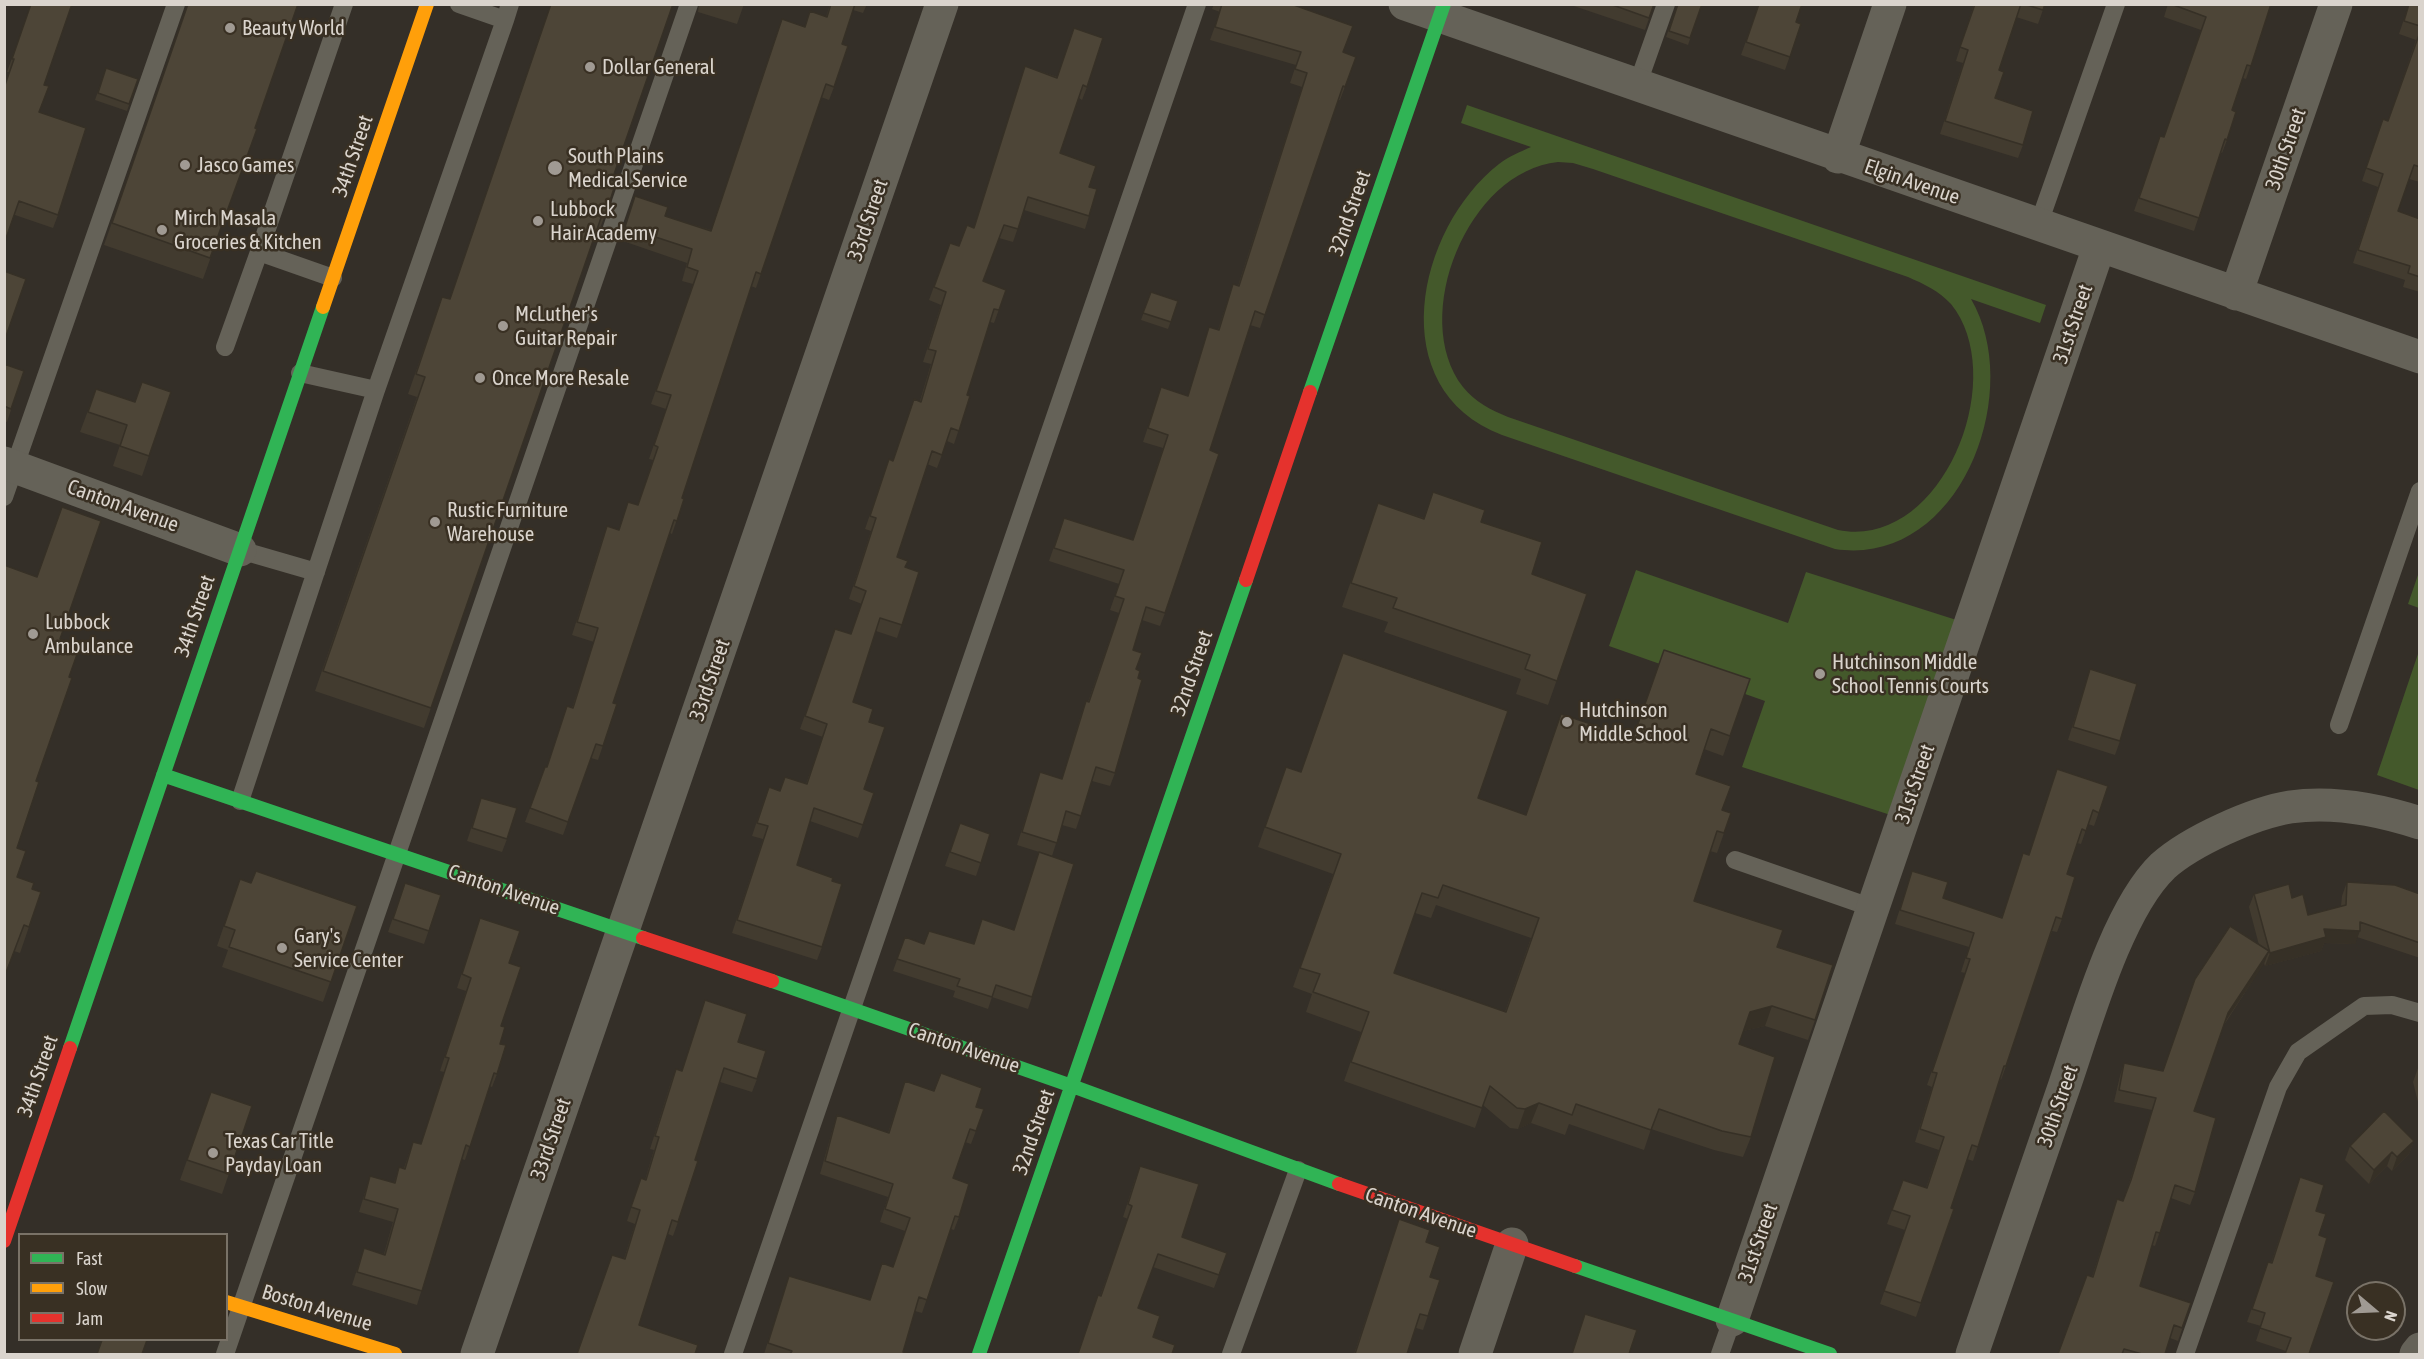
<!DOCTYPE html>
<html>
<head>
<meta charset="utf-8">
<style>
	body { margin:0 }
	#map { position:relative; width:2424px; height:1359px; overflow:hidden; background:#342f28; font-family:"Asap Condensed",sans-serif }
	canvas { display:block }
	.frame { position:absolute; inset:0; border:6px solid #dad4cd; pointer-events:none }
	.legend { position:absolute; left:18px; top:1233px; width:210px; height:108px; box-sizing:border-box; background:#393023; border:2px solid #797267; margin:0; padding:8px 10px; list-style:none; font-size:18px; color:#dad4cd }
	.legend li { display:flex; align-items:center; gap:12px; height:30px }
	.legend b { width:30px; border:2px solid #797267 }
	.north { position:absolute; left:2346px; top:1281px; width:60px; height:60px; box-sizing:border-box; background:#393023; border:2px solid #797267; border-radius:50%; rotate:109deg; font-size:16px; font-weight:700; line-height:24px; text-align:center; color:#dad4cd }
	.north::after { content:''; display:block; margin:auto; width:21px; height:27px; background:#a09a93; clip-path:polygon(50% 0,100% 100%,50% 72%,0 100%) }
</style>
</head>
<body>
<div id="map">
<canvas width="2424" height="1359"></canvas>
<div class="frame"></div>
<ul class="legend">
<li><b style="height:8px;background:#30b455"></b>Fast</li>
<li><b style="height:8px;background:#ff9f0a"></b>Slow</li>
<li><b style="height:8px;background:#e5322d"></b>Jam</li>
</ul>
<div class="north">N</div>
</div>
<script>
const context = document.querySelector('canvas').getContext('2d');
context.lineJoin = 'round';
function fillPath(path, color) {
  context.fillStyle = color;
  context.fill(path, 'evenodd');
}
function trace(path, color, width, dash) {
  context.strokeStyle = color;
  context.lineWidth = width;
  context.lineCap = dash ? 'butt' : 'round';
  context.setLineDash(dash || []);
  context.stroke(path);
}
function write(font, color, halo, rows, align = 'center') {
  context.font = font + ' "Asap Condensed",sans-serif';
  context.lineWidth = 5;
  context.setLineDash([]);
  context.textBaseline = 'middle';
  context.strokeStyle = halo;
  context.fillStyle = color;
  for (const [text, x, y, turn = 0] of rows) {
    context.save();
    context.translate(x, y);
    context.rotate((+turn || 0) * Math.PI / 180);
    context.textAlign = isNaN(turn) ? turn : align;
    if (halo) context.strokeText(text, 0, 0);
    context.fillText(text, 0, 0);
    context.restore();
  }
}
const green = new Path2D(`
	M1467,105L2046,305L2040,323L1971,299C2026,393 1959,568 1835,549L1502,435C1382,389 1416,229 1499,164C1509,156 1520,152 1531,147L1461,123ZM1558,162L1573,163L1593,169L1908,277C1924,284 1939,291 1951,304C2011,378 1942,551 1838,530L1508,417C1491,410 1475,402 1463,387C1409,317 1468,171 1558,162Z
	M1636,570L1788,623L1806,572L1969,624L1903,819L1742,767L1765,701L1609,646Z
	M2419,572V608L2408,604Z
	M2419,651V790L2377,775Z`);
const lane = new Path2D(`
	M459,4L505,20L510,4
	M1637,86L1666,4
	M2038,226L2116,4
	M333,278L259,252L344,4
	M225,347L259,252
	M300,373L376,390L505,20
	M4,497L176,4
	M240,550L316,572
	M2339,725L2420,491
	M240,801L376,390
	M1735,860L1873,908
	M225,1354L689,4
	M733,1354L1197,4
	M1231,1354L1298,1170
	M1720,1354L1732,1320
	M2185,1354L2278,1087L2298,1052L2364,1006L2392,1005L2420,1013`);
const street = new Path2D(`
	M1405,4L2420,357
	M1838,157L1890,4
	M2236,294L2336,4
	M4,463L240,550
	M1732,1320L2099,247
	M477,1354L942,4
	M1475,1354L1512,1244
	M1972,1354C2003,1264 2034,1174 2065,1084C2086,1023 2117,910 2163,866C2191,841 2253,813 2290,807C2332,801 2380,810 2420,823
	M2416,1354L2420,1349`);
const fast = new Path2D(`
	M1310,392L1444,4
	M163,775L643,938
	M772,981L1072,1086L1339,1184
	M70,1048L323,307
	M1575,1266L1830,1354
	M979,1354L1246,580`);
const slow = new Path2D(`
	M323,307L427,4
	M226,1302L395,1354`);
const jam = new Path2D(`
	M1246,580L1310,392
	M643,938L772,981
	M1339,1184L1575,1266
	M4,1241L70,1048`);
const wall = new Path2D(`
	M31,4L44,85L39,112L58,215L53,228L15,215L9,72H7Z
	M187,4H298L255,128L257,129L203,279L104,245L187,8Z
	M699,4H744L737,24L698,12Z
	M830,4H867L863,13L853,10L842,44L834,87L829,100L821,97L756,288L751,286L682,498L684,499L672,534L670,533L613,703L617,704L598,760L591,758L563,835L525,822L545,767H547L567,706L572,708L594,642L572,635L602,540L607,526L618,530L638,505L653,460L649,459L666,409L651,404L693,284L682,281L687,263L620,240L635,196L665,216L711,230L805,27L810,11L826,17Z
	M1214,4H1291L1343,52L1356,57L1340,100H1338L1260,328L1250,325L1210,450L1165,613L1160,626L1142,620L1133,650L1136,669L1115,773L1110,786L1092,781L1076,829L1062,825L1052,856L1017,845L1040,772L1062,779L1081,715L1086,701L1088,702L1119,613L1110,610L1119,584L1049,561L1064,518L1133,540L1163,448L1143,442L1161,387L1188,396L1209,327L1218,330L1233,284L1238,286L1302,87L1290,83L1296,65L1210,40L1220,12L1212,9Z
	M1568,4H1654L1645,30Z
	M1676,4H1702L1688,45L1666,37L1677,7Z
	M1759,4L1801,24L1785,70L1741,55Z
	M1974,4H2045L2038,24L2016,17L1999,70L1995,98L2023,145L2018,158L1940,134L1963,63L1956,61Z
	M2168,4H2271L2246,79L2243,78L2232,110L2227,140L2222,153L2220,152L2194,231L2134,211L2160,136L2164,137L2201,30L2164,17Z
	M2409,4H2420V182L2409,179L2398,211L2420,219V292L2403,287L2405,280L2353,263L2378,187L2362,181L2383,119L2388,121L2416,40L2399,34Z
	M1025,66L1087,87L1082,100L1079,98L1060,153L1089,187V216L1085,229L1024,210L1013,242L999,238L983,281L1006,290L994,323L990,322L967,395L970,396L954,444L947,441L937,468L927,464L897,557L905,567L919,572L897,638L876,631L853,702L869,722L864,789L874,793L858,838L810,821L797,865L832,881L822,947L817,960L732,933L763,839L752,836L764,800L780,791L785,777L806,784L823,737L800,729L835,629L851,634L862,604L849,599L871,531L865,529L889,459L893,460L920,401L931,364L923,362L941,305L929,300L950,243L959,246L974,228Z
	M106,68L138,79L127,111L95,100Z
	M612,180L606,213L598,233L596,232L424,728L315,691L417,397L408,394L435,317L450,299Z
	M1151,292L1178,301L1168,329L1141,320Z
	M4,364L24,371L7,422L4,421Z
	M96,389L134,402L171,392L142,476L113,466L120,445L80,432Z
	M1378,503L1424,518L1481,522L1532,574L1587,594L1548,705L1516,694L1521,679L1384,632L1388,622L1342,607Z
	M4,565L60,639L69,677L36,781L17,848V877L32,889L41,892L20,953L14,951Z
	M2090,669L2120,741L2115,755L2068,740Z
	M1750,679L1723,756L1704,749L1696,774L1722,810L1731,813L1717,853L1710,851L1694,901L1777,947L1815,1020L1808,1040L1765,1026L1743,1031L1739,1044L1751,1137L1743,1157L1714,1150L1651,1129L1644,1150L1569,1124L1565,1135L1531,1123L1518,1129L1510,1128L1483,1105L1475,1128L1344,1081L1361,1032L1306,1012L1312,994L1293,987L1333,874L1258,847L1286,767L1301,772L1478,798L1526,815L1633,738ZM1436,905L1531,938L1505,1012L1394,973L1415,913L1431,918Z
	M2057,769L2108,786L2094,826L2088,824L2081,844L2077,843L2067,874L2062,919L2057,932L2052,931L2006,1066L2001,1080L2000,1079L1973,1161L1967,1159L1951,1208L1954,1209L1916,1317L1880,1304L1905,1230L1887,1224L1903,1180L1926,1188L1939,1150L1915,1142L1932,1087L1927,1085L1965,973L1961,972L1969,947L1895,924L1912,871L1943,898L2001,918L2029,854Z
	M481,798L507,839L502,852L467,841Z
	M960,823L990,834L976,876L945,866Z
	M1039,852L1032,997L1028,1009L992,997L988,1009L953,997L955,991L893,971L905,937L924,944H973L1014,930Z
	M2347,882L2420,894V958L2357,937L2355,944L2324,943L2321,951L2265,966L2264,963L2224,1025L2194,1111L2195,1192L2190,1205L2171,1198L2155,1246L2152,1245L2140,1286L2191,1303L2178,1341L2170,1338L2165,1354H2058L2092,1277L2117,1199L2123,1201L2128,1187L2152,1110L2114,1102L2120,1076L2124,1063L2163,1071L2259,945L2249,907L2254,894L2292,898L2308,915L2341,906L2342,896Z
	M251,883L357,906L323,1002L222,967L228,950L217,946L233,899Z
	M405,883L441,895L424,944L388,932Z
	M475,932L509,963L501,1026L497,1074L492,1087L489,1086L465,1160L462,1159L417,1305L352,1285L364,1248L384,1254L393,1222L359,1212L370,1176L394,1183L399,1167L404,1168L413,1142L421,1144L444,1072L440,1071L466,991L457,988Z
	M705,1000L738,1042L757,1079L752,1092L720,1082L695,1160L678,1222L673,1236L668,1234L577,1354L624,1259L635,1224L627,1221L641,1178L645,1180L654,1150L650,1149L671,1082L676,1069L682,1070Z
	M2418,1068H2420V1110L2413,1082Z
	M905,1081L984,1109L971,1144L965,1142L953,1178L959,1217L954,1230L951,1229L922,1313L915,1311L903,1352L911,1354H764L789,1276L869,1300L893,1267L905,1231L880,1222L888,1197L820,1174L833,1128L837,1115L888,1133Z
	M211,1092L252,1106L222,1194L180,1180Z
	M2414,1141L2409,1154L2392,1171L2387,1166L2369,1184L2345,1160L2350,1146Z
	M2300,1177L2316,1211L2319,1235L2327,1238L2286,1351L2256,1341L2261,1326L2247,1322L2268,1262L2271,1263Z
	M1135,1179L1182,1237L1227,1253L1214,1288L1153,1267L1138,1308L1153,1337L1100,1296L1128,1219L1123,1217Z
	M1399,1219L1426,1242L1430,1277L1440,1280L1423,1330L1416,1328L1407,1354H1354Z`);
const shadedWall = new Path2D(`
	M2324,929L2360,931L2355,944L2324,943L2321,951L2265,966L2270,953Z
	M2269,951L2264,964L2223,1025L2228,1013Z
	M1772,1006L1765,1026L1743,1031L1750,1012Z
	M1539,1103L1531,1123L1518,1129L1525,1109Z
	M2414,1141L2409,1154L2392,1171L2397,1157Z
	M2392,1152L2387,1166L2369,1184L2374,1170Z`);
const building = new Path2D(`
	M31,4H72L44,85L49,86L39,112L86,128L58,215L19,201L4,244V88L14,59H12Z
	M188,4H298L255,128L257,129L210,258L112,223Z
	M551,4H673L612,180L616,182L606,213L603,212L431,708L323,671L425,377L416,374L442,297L450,299Z
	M831,4H855L842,44L848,46L834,87L826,84L761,274L756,272L682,498L684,499L677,521L674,520L613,703L617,704L603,746L596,744L568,822L530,808L545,767H547L567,706L573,708L598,628L577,622L607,526L619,530L628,502L638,505L658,447L654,445L671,395L656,391L698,271L687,267L692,249L625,227L635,196L668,207L665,216L711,231L782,19L805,27L810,11L827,17Z
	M1222,4H1291L1353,26L1343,52L1356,57L1345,87L1343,86L1265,315L1255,311L1210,450L1219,454L1165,613L1146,607L1133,650L1142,653L1136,669L1140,671L1138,678L1142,680L1115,773L1096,767L1081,816L1066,811L1057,843L1022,832L1040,772L1062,779L1086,701L1089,702L1124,599L1115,596L1124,570L1054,548L1064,518L1133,540L1168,435L1148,428L1161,387L1188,396L1209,327L1219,330L1233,284L1239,286L1307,73L1295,69L1301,52L1215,27Z
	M1610,4H1654L1649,18Z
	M1678,4H1702L1690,38L1669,31Z
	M1759,4H1802L1796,22L1801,24L1790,57L1746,42Z
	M1975,4H2021L1999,70L2004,72L1995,98L2033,111L2023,145L1945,121L1968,50L1960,47Z
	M2024,4H2045L2043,10Z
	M2171,4H2271L2251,66L2247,65L2232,110L2236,112L2227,140L2225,139L2199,218L2139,198L2160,136L2164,137L2206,17Z
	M2409,4H2420V26L2404,21Z
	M1074,28L1103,38L1087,87L1083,85L1060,153L1096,166L1089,187L1097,189L1089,216L1028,197L1018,229L1004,225L983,281L1006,290L999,310L994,309L967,395L970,396L959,431L951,428L942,455L932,451L897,557L908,561L905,567L919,572L902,625L880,618L853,702L873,709L869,722L885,727L864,789L874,793L863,825L814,808L797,865L833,878L832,881L842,884L822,947L737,920L768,826L757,823L769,787L780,791L785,777L807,784L827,724L805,716L835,629L851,634L866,591L854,586L876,518L870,516L889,459L893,461L914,399L921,402L936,351L928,349L946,292L934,287L950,243L959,246L967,225L974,228L1025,66L1057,78Z
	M2420,32V167L2414,165L2398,211L2420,219V277L2408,273L2410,266L2358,250L2383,174L2366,168L2383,119L2388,121Z
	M106,68L138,79L129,104L98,93Z
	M4,271L26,279L4,342Z
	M1151,292L1178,301L1171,322L1143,313Z
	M4,364L24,371L11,409L4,406Z
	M142,382L171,392L149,456L120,446L127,425L88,412L96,389L135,402Z
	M1433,492L1485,510L1481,522L1542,542L1532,574L1587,594L1557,681L1525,669L1530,655L1393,608L1397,598L1351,583L1378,503L1424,519Z
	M62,507L101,521L60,639L80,646L69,677L72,678L36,781L39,782L17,848L26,851L17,877L34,883L32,889L41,892L29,927L24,925L4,978V565L37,577Z
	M1664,650L1750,679L1730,736L1711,729L1696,774L1731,786L1722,810L1731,813L1724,833L1717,831L1694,901L1783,930L1777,947L1833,965L1815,1020L1772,1006L1750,1012L1739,1044L1775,1057L1751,1137L1722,1131L1659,1109L1651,1130L1576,1104L1572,1115L1539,1103L1525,1109L1517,1108L1490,1086L1482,1108L1351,1062L1369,1012L1313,992L1320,974L1300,968L1341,854L1265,827L1286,767L1301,772L1343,653L1508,711L1478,798L1526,815L1561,714L1633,738ZM1443,885L1539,918L1506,1012L1394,973L1422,893L1438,898Z
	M2090,669L2137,684L2120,741L2073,727Z
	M2057,769L2108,786L2099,813L2093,810L2086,831L2082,829L2067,874L2075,877L2062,919L2056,917L2006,1066H2004L1978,1147L1972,1145L1951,1208L1954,1209L1921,1303L1884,1291L1910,1216L1892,1210L1903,1180L1927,1188L1944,1137L1920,1129L1937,1073L1932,1072L1970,959L1966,958L1974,933L1900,910L1912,871L1948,882L1943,898L2002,918L2023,853L2029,855Z
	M481,798L517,808L507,839L472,828Z
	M960,823L990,834L981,863L950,852Z
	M1039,852L1074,864L1032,997L996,985L992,997L957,986L960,979L897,959L905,937L924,944L929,931L974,944L982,919L1014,930Z
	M256,871L357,906L331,982L229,947L235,930L224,926L240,879L251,883Z
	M2347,882L2395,885L2420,894V943L2360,922V931L2324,929L2326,937L2270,953L2254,894L2289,884L2292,898L2303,894L2308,915L2346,905Z
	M405,883L441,895L429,931L393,919Z
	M480,918L520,931L509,963L521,967L501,1026L505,1027L500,1044L506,1045L497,1074L494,1073L470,1147L466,1145L422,1291L357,1272L364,1248L385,1255L398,1209L364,1199L370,1176L395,1183L399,1167L405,1169L413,1142L421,1144L449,1058L445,1057L471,978L462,974Z
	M2230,926L2269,951L2228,1013L2194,1111L2216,1118L2195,1192L2175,1185L2160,1233L2156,1232L2140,1286L2191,1303L2182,1328L2174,1325L2165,1354H2142L2124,1349L2122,1354H2058L2087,1275L2093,1277L2117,1199L2123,1201L2131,1180L2156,1098L2119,1090L2124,1063L2163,1071L2195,979Z
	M705,1000L747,1014L738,1042L766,1051L757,1079L724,1068L695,1160L698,1161L678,1222L672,1220L639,1325L698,1345L695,1354H577L612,1255L625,1259L640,1210L631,1207L641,1178L646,1180L659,1137L655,1136L676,1069L682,1071Z
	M941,1073L982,1088L976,1107L984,1109L976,1131L970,1129L953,1178L969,1184L959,1217L955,1216L927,1300L919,1297L903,1352L911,1354H790L792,1351L768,1343L789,1276L870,1300L882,1263L893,1267L910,1218L885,1209L893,1184L825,1161L837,1115L889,1133L905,1081L934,1091Z
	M211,1092L252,1106L229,1174L187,1160Z
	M2384,1111L2414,1141L2397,1157L2392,1152L2374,1170L2350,1146Z
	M1140,1166L1199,1184L1182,1237L1227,1253L1219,1275L1158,1254L1138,1308L1160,1316L1153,1337L1175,1345L1172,1354H1078L1098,1295L1101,1296L1132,1206L1128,1204Z
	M2300,1177L2324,1185L2316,1211L2326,1214L2319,1235L2327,1238L2316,1276L2334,1282L2309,1354H2285L2291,1338L2260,1328L2265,1313L2252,1309L2268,1262L2272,1263Z
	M1399,1219L1430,1230L1426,1242L1440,1247L1430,1277L1440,1280L1428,1316L1420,1314L1407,1354H1355Z
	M1585,1314L1637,1330L1629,1354H1572Z
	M102,1340H147L142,1354H97Z`);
const markers = [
	[230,28,6,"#a09a93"],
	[590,67,6,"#a09a93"],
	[185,165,6,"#a09a93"],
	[555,168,8,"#a09a93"],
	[538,221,6,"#a09a93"],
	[162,230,6,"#a09a93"],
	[503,326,6,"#a09a93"],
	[480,378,6,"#a09a93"],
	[435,522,6,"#a09a93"],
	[33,634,6,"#a09a93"],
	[1820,674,6,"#a09a93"],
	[1567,722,6,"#a09a93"],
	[282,948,6,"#a09a93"],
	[213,1153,6,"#a09a93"]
];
const poiNames = [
	["Beauty World",242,28],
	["Dollar General",602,67],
	["South Plains",568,156],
	["Medical Service",568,180],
	["Jasco Games",197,165],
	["Lubbock",550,209],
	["Hair Academy",550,233],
	["Mirch Masala",174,218],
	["Groceries & Kitchen",174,242],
	["McLuther's",515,314],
	["Guitar Repair",515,338],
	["Once More Resale",492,378],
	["Rustic Furniture",447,510],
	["Warehouse",447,534],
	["Lubbock",45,622],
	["Ambulance",45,646],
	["Hutchinson Middle",1832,662],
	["School Tennis Courts",1832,686],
	["Hutchinson",1579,710],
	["Middle School",1579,734],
	["Gary's",294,936],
	["Service Center",294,960],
	["Texas Car Title",225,1141],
	["Payday Loan",225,1165]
];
const streetNames = [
	["30th Street",2286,149,-71],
	["34th Street",353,156,-71],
	["Elgin Avenue",1912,182,19],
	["32nd Street",1350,213,-71],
	["33rd Street",868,220,-71],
	["31st Street",2073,324,-71],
	["Canton Avenue",123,506,20],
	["34th Street",195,616,-71],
	["32nd Street",1192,673,-71],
	["33rd Street",710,680,-71],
	["31st Street",1915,784,-71],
	["Canton Avenue",504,890,19],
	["Canton Avenue",964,1048,19],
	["34th Street",38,1076,-71],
	["30th Street",2058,1106,-71],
	["32nd Street",1034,1132,-71],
	["33rd Street",551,1139,-71],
	["Canton Avenue",1421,1213,19],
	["31st Street",1758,1243,-71],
	["Boston Avenue",317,1308,17]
];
fillPath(green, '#44592b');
trace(lane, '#656258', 18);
trace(street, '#656258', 33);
trace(fast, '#30b455', 14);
trace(slow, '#ff9f0a', 14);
trace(jam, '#e5322d', 14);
fillPath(wall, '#423b2f');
fillPath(shadedWall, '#363026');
fillPath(building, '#4d4537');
trace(building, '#363026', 1.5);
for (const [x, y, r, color] of markers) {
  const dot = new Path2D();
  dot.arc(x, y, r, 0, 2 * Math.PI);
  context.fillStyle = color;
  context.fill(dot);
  trace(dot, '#393023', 2);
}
write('21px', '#dad4cd', '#393023', poiNames, 'left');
write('21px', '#dad4cd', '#393023', streetNames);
</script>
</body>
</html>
